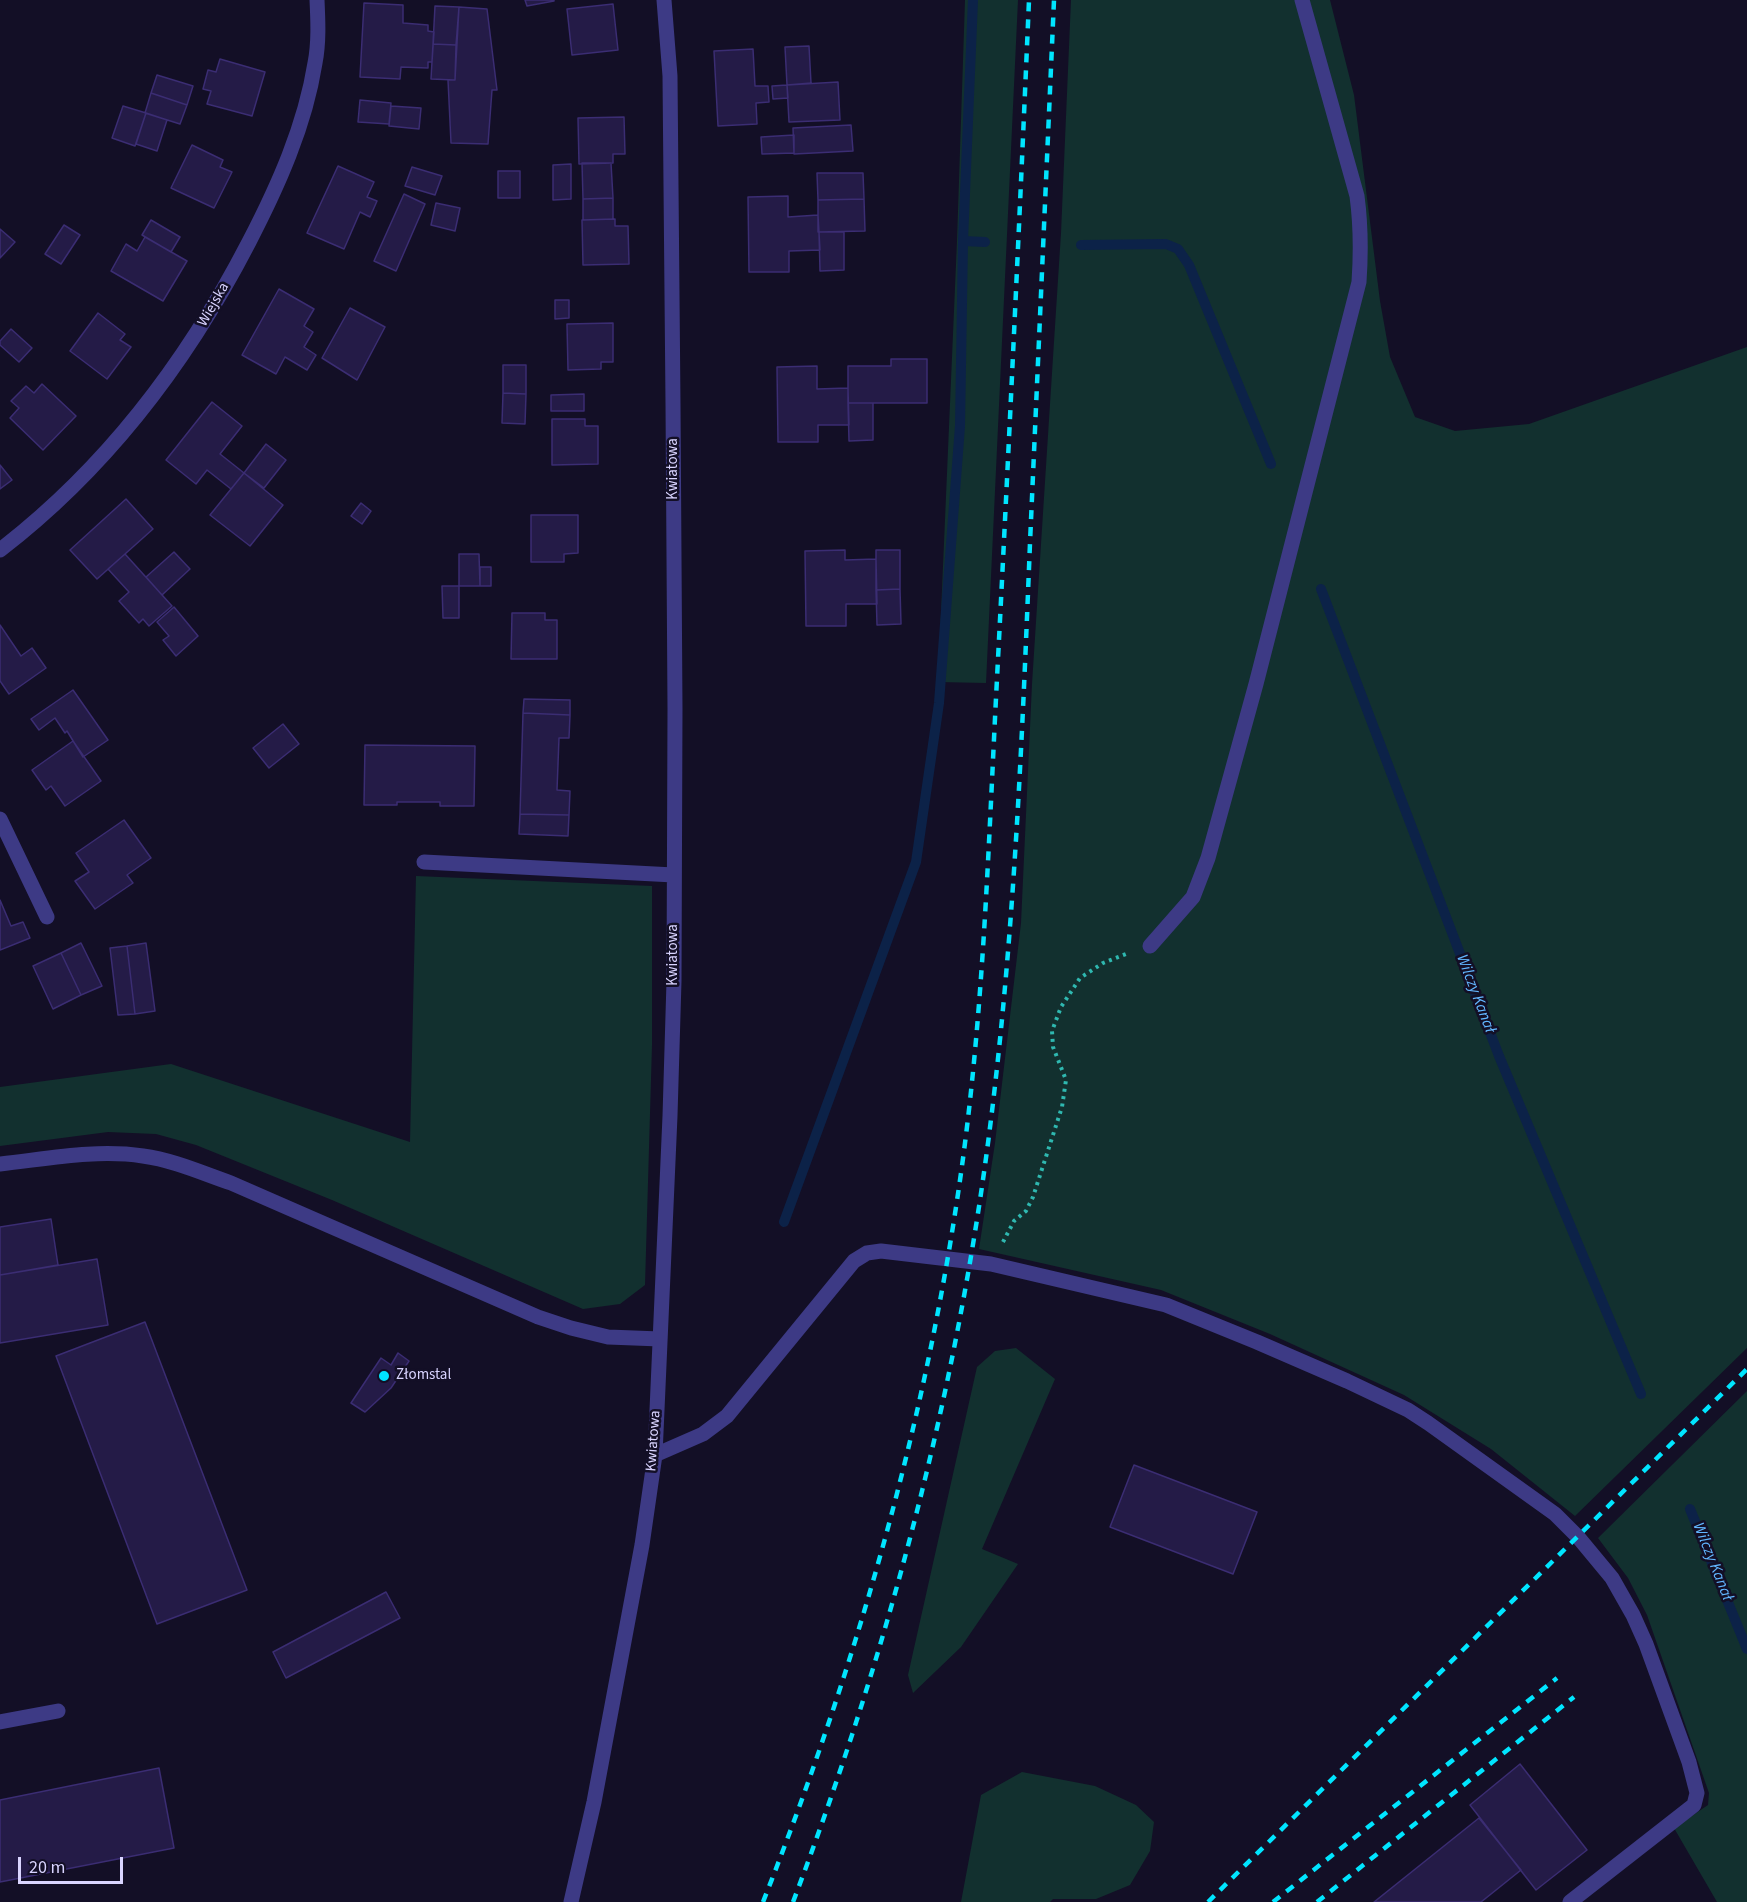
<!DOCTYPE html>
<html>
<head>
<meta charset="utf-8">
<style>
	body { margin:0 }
	#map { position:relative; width:1747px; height:1902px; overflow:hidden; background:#130f26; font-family:"Source Sans 3",sans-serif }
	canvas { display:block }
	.scale { position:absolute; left:18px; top:1857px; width:105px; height:27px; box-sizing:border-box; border:3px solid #d9d4ff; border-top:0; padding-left:8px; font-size:18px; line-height:21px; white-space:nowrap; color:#d9d4ff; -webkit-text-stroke:4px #130f26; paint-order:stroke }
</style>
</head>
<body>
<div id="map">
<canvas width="1747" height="1902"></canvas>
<div class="scale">20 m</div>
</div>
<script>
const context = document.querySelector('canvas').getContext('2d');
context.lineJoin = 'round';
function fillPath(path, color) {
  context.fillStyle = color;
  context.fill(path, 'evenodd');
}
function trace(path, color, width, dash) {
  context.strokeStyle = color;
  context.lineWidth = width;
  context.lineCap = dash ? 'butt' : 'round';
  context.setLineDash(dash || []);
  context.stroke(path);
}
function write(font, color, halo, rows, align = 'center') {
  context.font = font + ' "Source Sans 3",sans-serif';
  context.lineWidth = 5;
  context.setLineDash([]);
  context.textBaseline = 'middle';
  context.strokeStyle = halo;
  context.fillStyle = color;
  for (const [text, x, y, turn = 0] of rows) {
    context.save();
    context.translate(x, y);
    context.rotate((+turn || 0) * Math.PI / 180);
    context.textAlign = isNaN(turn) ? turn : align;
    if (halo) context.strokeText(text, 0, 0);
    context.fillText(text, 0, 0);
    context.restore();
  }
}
const green = new Path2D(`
	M965,0H1018L986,683L938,682L957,241Z
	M1071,0H1330L1354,95L1380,301L1390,357L1415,417L1455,431L1529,424L1747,347V1348L1575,1516L1491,1449L1404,1395L1270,1334L1161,1290L979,1249L995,1143L1021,923L1032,684L1061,233Z
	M416,876L652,886V1045L645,1285L620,1304L583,1309L332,1200L196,1145L156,1134L108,1132L0,1146V1087L171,1064L410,1142Z
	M1016,1348L1055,1379L982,1549L1018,1564L961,1647L913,1693L908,1675L977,1367L995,1351Z
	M1747,1391V1902H1717L1674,1828L1708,1805L1709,1793L1647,1615L1628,1578L1598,1538Z
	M1022,1772L1095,1786L1136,1805L1154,1822L1150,1851L1130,1885L1096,1899H1053L1050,1902H961L981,1795Z`);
const stream = new Path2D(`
	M963,241L985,242
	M1081,245L1166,244L1178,249L1189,265L1271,464
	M1321,589L1499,1056L1641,1394
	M784,1222L916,862L939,703L960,426L963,241L973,0
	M1690,1509L1747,1649`);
const building = new Path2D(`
	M525,0H554V1L527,6Z
	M364,3L403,5V23L428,25V31L434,32L432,62H428V68L401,67L400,79L360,77Z
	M613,4L618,50L572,55L567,9Z
	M435,6L459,7L456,45L433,44Z
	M459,7L487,9L497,90H492L488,144L451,143L448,80H455Z
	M433,44L456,45L455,80L431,79Z
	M809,46L811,83L787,85L785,47Z
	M753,49L755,86H768L769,102L756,103L757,124L718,126L714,51Z
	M220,59L265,72L252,116L207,104L211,91L203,89L208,70L216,72Z
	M157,75L193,86L187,105L151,93Z
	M838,82L840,120L789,122L787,85Z
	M787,85L788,98L773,99L772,86Z
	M151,93L187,105L180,124L145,113Z
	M360,100L391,103L389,124L358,122Z
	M123,106L146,113L135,146L112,138Z
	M391,106L421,108L419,129L389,126Z
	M146,113L167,120L157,151L136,144Z
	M624,117L625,154H613V163L579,164L578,118Z
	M851,125L853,151L794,154L793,128Z
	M794,135V153L762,154L761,137Z
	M192,145L223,160L220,167L232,172L214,208L171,188Z
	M582,163H611L613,198L583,199Z
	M571,164V199L553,200V165Z
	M338,166L374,182L367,197L377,201L370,217L360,212L344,249L307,233Z
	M412,167L442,176L435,195L405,186Z
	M498,171H520V198H498Z
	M817,173H863L864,199L818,200Z
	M404,194L425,204L396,271L374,261Z
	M788,196V217L818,215L820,250L789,251V272H749L748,197Z
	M613,198V219L583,220V199Z
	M864,199L865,231L818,232V200Z
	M436,203L460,208L455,231L431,225Z
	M615,219V226H628L629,264L583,265L582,220Z
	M151,220L180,237L171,252L142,235Z
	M64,225L80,235L61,264L45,254Z
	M0,229L15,242L0,258Z
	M819,232H844V270L820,271Z
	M145,237L187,261L163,301L111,271L126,244L137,251Z
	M279,289L314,309L304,326L313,332L304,347L316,355L307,370L285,357L276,374L242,355Z
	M555,300H569V318L555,319Z
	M350,308L385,327L357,380L322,358Z
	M98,313L125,334L120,340L131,347L107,379L70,351Z
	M613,323V362H601V369L568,370L567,324Z
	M11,329L32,348L19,362L0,345V341Z
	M891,359H927V403H848V366H891Z
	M503,365H526V394L503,393Z
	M817,366V389L848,388L849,425H818V442H778L777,367Z
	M42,384L76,416L43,450L10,418L19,408L11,401L26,386L34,393Z
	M503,393L526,394L525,424L502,423Z
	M584,394V411H551V395Z
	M212,402L242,426L220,454L244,473L231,489L207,470L196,484L166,460Z
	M848,403H873V440L849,441Z
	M552,419H585V426H598V464L552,465Z
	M266,444L286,460L264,488L244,473Z
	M0,465L12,480L0,489Z
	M244,473L283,505L250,546L210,515Z
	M126,499L153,529L97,579L70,550Z
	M361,503L371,511L362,524L351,516Z
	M531,515H578V553L564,554V562H531Z
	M845,550V560L876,559L877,604H846V626H806L805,551Z
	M876,550H900V589L876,590Z
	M174,552L190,569L162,595L146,577Z
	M125,554L172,606L149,626L143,619L139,623L119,601L129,592L108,569Z
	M459,554H479L480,586H459Z
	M480,567H491V586H480Z
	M442,586H459V618H443Z
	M900,589L901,624L877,625L876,590Z
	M174,607L198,636L176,656L163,640L169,636L157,622Z
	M512,613H545V620H557V659H511Z
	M0,625L21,656L32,648L46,668L9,694L0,681Z
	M73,690L108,740L83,757L67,731L65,733L55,718L39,730L31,719Z
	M524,699L570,700V715L523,713Z
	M523,713L570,715L569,738H559L557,790L570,791L569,815L520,814Z
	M283,724L299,744L269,768L253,748Z
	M73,741L101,781L65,806L51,786L46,790L32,770Z
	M365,745L475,746L474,806H440V802H397V805H364Z
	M520,814L569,815L568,836L519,834Z
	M124,820L151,858L127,875L133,883L95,909L75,881L89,872L76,853Z
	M0,900L11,926L23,922L30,938L0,950Z
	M81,943L102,986L81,995L61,953Z
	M146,943L155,1011L135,1014L127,946Z
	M127,946L135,1014L118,1015L110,948Z
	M61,953L81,995L53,1009L33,966Z
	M51,1219L58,1265L0,1275V1227Z
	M97,1259L108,1325L0,1343V1275Z
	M145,1322L247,1590L157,1624L56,1356Z
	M398,1353L409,1361L391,1388L365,1412L351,1403L381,1358L391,1365Z
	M1134,1465L1257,1512L1233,1574L1110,1527Z
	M386,1592L400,1618L286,1678L273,1652Z
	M1520,1764L1587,1850L1536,1890L1470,1805Z
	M159,1768L174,1848L0,1882V1800Z
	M1479,1818L1521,1870L1481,1902H1374Z`);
const path = new Path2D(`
	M1003,1242L1014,1221L1026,1211L1033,1197L1062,1107L1066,1080L1053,1047L1052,1031L1061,1007L1080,978L1103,963L1126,954`);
const lane = new Path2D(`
	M1150,946L1193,897L1208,858L1256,684L1359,282C1361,253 1361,226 1357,196L1302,0
	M655,1455L703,1434L727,1416L854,1261L867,1253L881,1251L991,1264L1166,1305L1257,1342L1347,1381L1408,1410L1428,1423L1555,1514L1578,1537L1612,1578L1633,1615L1646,1644L1689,1762L1697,1793L1694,1805L1570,1902
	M0,1722L58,1711`);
const street = new Path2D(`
	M0,550C108,467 187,362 249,242C278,186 305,126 315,63C319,43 318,21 317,0
	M0,819L47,917
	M424,862L674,875
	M0,1164C47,1159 95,1149 143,1156C173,1160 202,1173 231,1183L538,1317L571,1328L608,1337L660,1339
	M571,1902L594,1802L642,1545L655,1455L670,1116L674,981L675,709L673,404L670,76L664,0`);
const rail = new Path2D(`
	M763,1902C856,1667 926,1423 961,1173C983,1016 988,857 996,698C1008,466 1019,233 1029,0
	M793,1902C886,1657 954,1403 988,1143C1014,944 1022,743 1030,543C1038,362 1046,181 1054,0
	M1208,1902L1747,1369
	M1273,1902L1557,1678
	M1317,1902L1574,1697`);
const markers = [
	[384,1376,6,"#00e5ff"]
];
const streetNames = [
	["Wiejska",214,305,-60],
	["Kwiatowa",674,469,-90],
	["Kwiatowa",674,955,-90],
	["Kwiatowa",654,1441,-86]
];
const poiNames = [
	["Złomstal",396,1376]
];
const waterNames = [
	["Wilczy Kanał",1475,994,69],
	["Wilczy Kanał",1712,1562,68]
];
fillPath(green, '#12302f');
trace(stream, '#0c2248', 10);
fillPath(building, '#241b47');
trace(building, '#3b2d73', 1.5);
trace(path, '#2fb8b0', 4, [3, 4.5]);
trace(lane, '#3d3a85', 15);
trace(street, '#3d3a85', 15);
trace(rail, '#00e5ff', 4.5, [9, 8]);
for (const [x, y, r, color] of markers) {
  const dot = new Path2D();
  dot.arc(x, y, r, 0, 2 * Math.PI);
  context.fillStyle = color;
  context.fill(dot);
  trace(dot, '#130f26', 2);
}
write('15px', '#d9d4ff', '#130f26', streetNames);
write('15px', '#d9d4ff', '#130f26', poiNames, 'left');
write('italic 16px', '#62b6ff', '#130f26', waterNames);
</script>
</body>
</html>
